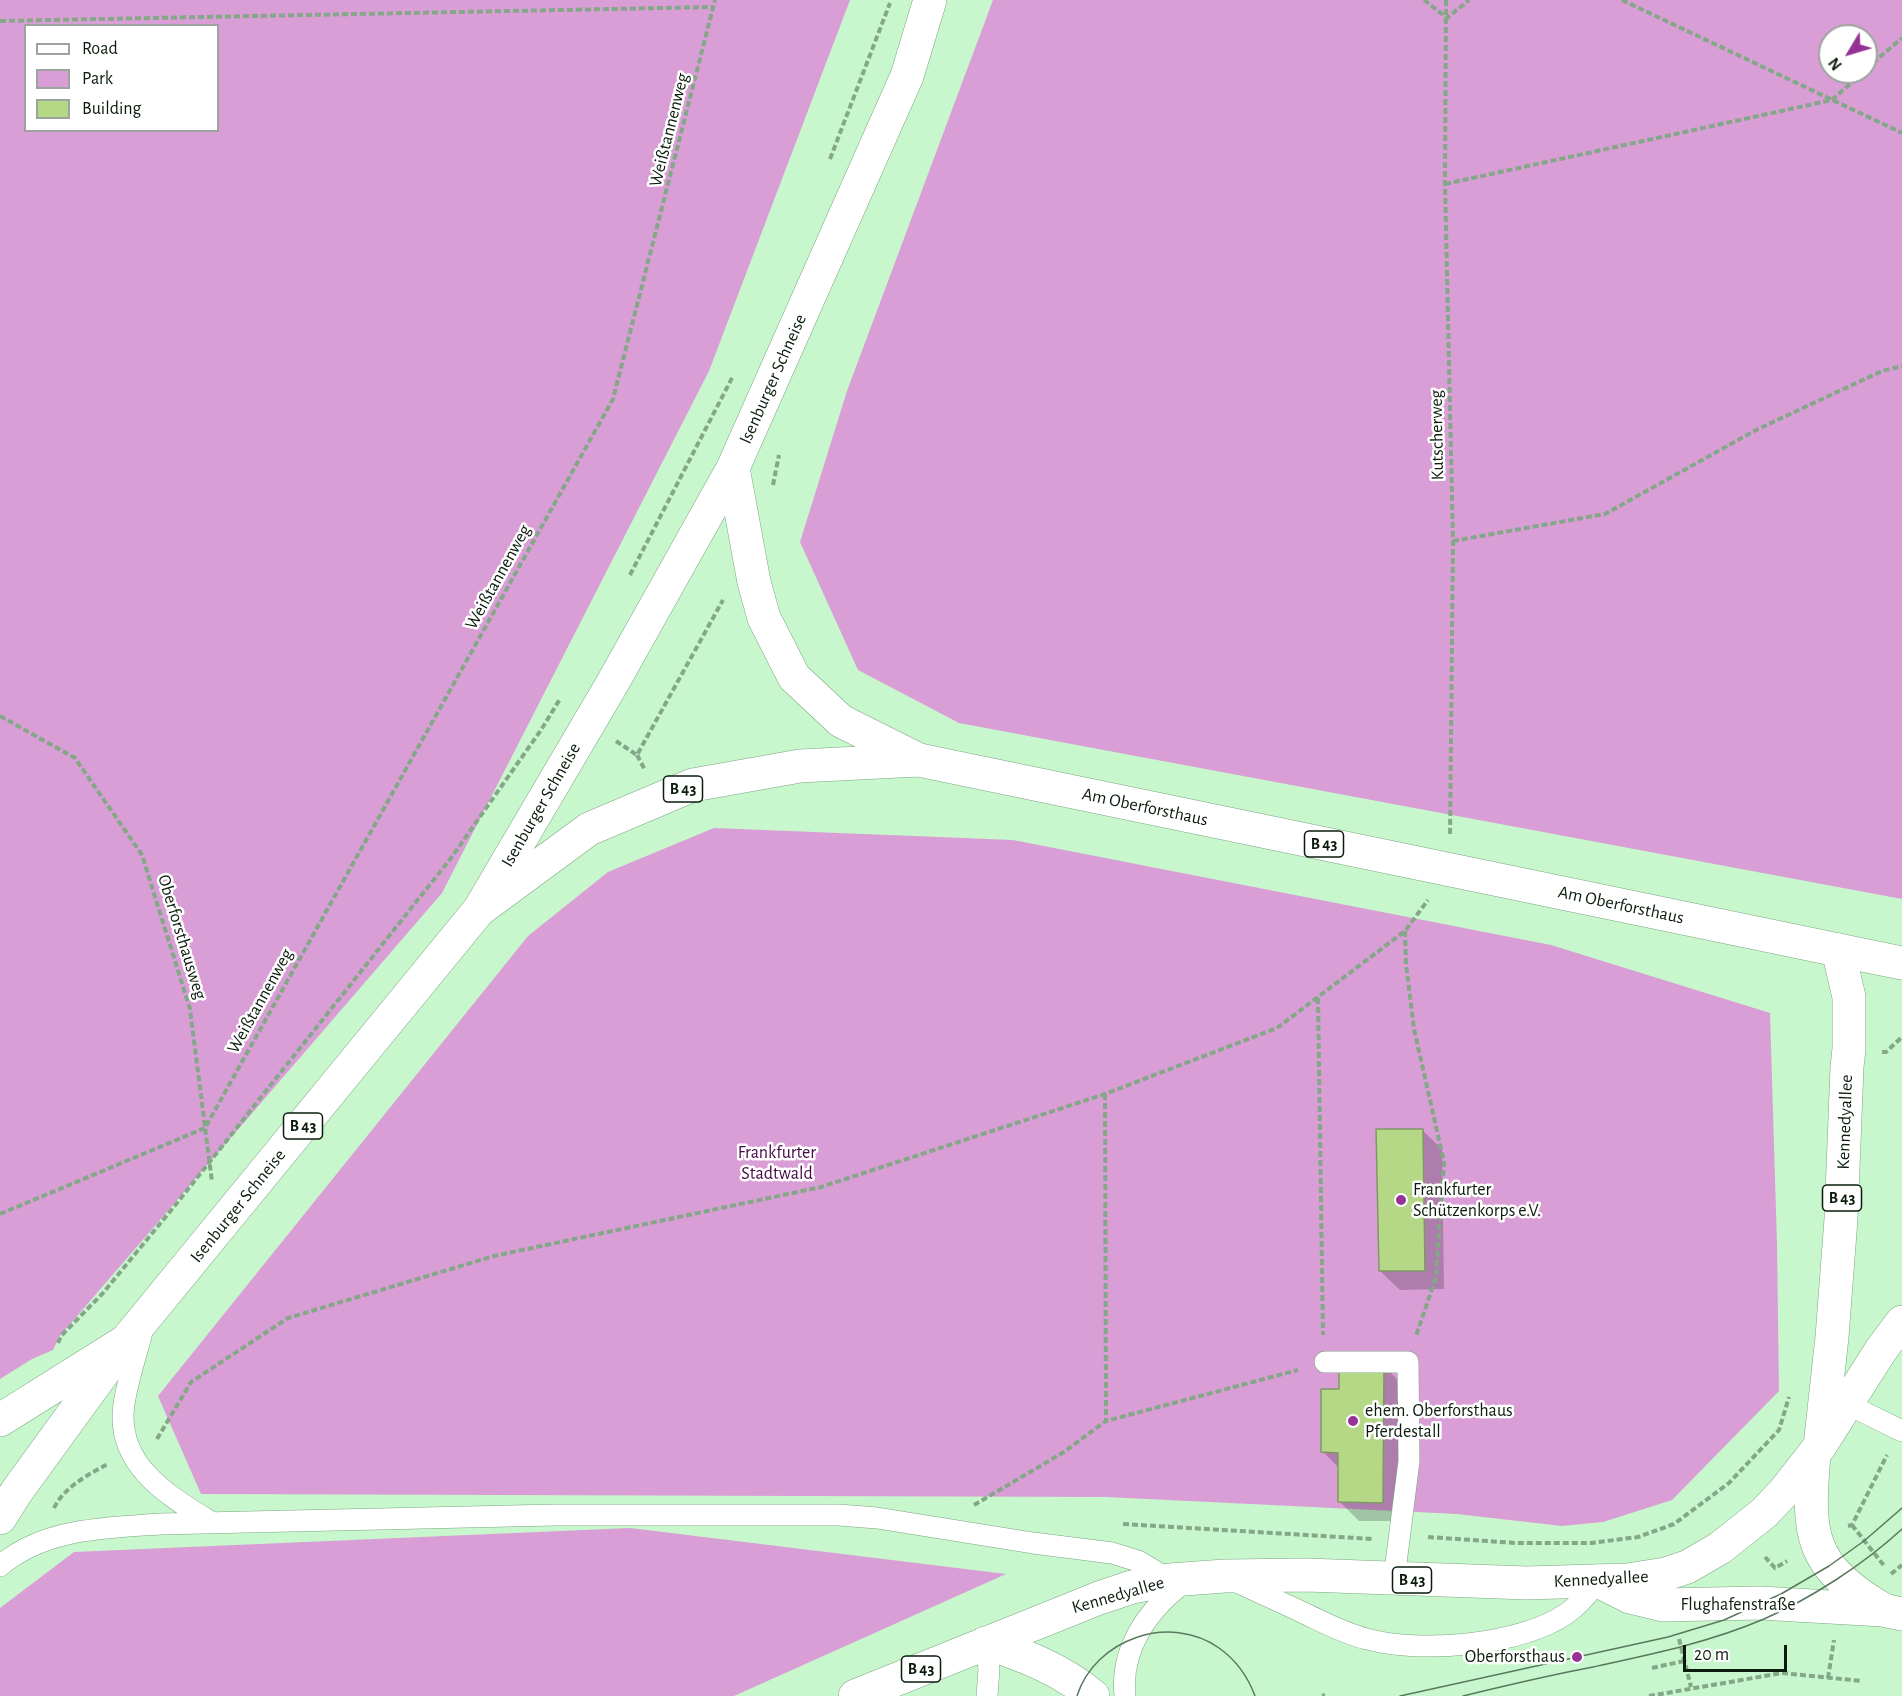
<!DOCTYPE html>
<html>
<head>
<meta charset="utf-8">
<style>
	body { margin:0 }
	#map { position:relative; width:1902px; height:1696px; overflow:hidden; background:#c8f6cd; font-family:"Alegreya Sans",sans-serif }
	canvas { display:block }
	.legend { position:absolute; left:24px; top:24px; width:195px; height:108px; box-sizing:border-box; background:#fff; border:2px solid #9da49e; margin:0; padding:8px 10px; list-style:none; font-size:18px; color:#0b1c0d }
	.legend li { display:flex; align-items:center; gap:12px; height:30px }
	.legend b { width:30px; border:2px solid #9da49e }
	.north { position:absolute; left:1818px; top:24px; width:60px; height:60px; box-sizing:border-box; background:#fff; border:2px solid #9da49e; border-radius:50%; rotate:232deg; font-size:16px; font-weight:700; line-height:24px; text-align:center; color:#0b1c0d }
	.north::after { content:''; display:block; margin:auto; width:21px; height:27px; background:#963196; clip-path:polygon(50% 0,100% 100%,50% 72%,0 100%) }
	.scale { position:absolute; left:1683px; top:1645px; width:104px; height:27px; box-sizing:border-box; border:3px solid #0b1c0d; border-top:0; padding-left:8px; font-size:18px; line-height:21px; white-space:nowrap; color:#0b1c0d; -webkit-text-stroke:4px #fff; paint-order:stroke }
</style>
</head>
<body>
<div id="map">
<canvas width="1902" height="1696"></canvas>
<ul class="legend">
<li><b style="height:8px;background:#fff"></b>Road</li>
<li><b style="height:16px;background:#d99ed6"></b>Park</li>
<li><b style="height:16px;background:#b4d885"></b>Building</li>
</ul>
<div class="north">N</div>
<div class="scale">20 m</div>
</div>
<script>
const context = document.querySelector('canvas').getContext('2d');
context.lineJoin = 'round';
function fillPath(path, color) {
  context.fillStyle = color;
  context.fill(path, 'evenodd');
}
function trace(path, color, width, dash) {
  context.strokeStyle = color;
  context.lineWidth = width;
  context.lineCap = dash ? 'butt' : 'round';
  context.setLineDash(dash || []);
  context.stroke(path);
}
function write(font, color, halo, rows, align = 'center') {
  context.font = font + ' "Alegreya Sans",sans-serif';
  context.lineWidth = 5;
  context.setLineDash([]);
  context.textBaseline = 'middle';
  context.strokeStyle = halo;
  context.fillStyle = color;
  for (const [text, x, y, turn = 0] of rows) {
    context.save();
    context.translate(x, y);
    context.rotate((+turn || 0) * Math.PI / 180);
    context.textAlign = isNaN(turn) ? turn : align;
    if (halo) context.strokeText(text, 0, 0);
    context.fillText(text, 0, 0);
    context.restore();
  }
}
const green = new Path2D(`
	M0,0H850L709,371L442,893L59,1337L53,1350L32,1359L0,1379ZM26,26H218V130H26Z
	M993,0H1902V899L959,723L858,670L800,542L847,391ZM1830,36H1866V72H1830Z
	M714,828L1013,840L1551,945L1770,1013L1777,1244L1779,1391L1672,1500L1603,1522L1562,1526L1457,1514L1106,1497L201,1494L158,1396L528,936L608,872Z
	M630,1528L1006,1574L734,1696H0V1608L74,1552Z`);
const shadow = new Path2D(`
	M1422,1130L1442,1149L1444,1289L1400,1290L1380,1271Z
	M1384,1366L1403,1385L1402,1521H1359L1340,1502V1469L1323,1452L1340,1391Z`);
const building = new Path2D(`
	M1376,1129H1423L1425,1271H1379Z
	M1339,1364H1384L1383,1503L1338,1502V1453L1321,1452V1389H1339Z`);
const path = new Path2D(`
	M1424,0L1447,18L1469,0
	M1446,0L1445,184L1453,541L1450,836
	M1622,0L1902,133
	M0,21L714,7
	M1866,69L1902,38
	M830,159L890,3
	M1445,184L1832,100L1863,72
	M773,485L779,455
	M1453,541L1605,514L1756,430L1882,371L1902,366
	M630,575L733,376
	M0,716L75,758L142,855L190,1009L212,1182
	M616,741L637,755L723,600
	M637,755L645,770
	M1405,931L1406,964L1414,1029L1444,1162L1436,1277L1416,1336
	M1318,998L1323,1335
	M1882,1052H1886L1902,1037
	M1105,1094L1106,1421
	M0,1214L205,1128L613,399L715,0
	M58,1343L61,1336L103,1293L177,1203L451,858L541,730L560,699
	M157,1439L191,1382L288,1318L494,1256L821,1187L1105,1094L1277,1028L1405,931L1428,900
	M974,1505L1064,1452L1106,1421L1298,1370
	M54,1508C64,1487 89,1474 108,1464
	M1123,1524L1373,1539
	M1852,1525L1885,1567
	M1848,1526L1852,1525L1887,1455
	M1428,1537L1516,1543H1591L1638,1537L1674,1524L1729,1483L1779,1430L1789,1397
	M1765,1557L1775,1568L1787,1561
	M1891,1574L1902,1565
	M1679,1639L1691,1687
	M1652,1668L1684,1661
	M1828,1678L1834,1640
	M1322,1696L1325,1695
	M1649,1696L1782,1673L1862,1681`);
const service = new Path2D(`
	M143,1328C137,1353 128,1378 124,1404C115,1464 167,1495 211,1522
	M1325,1362H1408L1409,1461L1394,1579
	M1847,1404L1902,1431
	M0,1566C44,1528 105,1528 160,1524L555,1515H839L877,1518L1033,1543L1112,1553L1138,1561L1170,1580
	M1233,1580C1258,1592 1283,1603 1308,1615C1327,1624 1346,1634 1367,1639C1421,1654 1520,1645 1566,1614C1579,1605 1589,1593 1598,1581
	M986,1643L989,1669L987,1696
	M1125,1696C1120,1648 1149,1608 1186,1581`);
const minor = new Path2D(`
	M1814,1455C1807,1535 1809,1565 1882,1609
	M1598,1581L1630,1597L1663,1605L1760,1603L1883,1610L1902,1614
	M986,1643C1024,1655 1062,1670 1093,1696`);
const secondary = new Path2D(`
	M733,468L754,582L764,618L794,677L841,721L919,760
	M479,910L612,684L733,468L907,76L930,0
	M0,1420L126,1341`);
const primary = new Path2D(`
	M0,1518L17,1491L126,1341L479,910L589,829L693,785L800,766L919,760L1838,950L1849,997V1049L1847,1067L1841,1219L1832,1337L1820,1446L1784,1492L1764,1513L1720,1548L1687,1567L1666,1574L1627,1580L1527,1583L1307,1575L1225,1576L1170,1580L1132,1587L1099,1598L855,1696`);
const trunk = new Path2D(`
	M1838,950L1902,963
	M1820,1446L1881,1350L1902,1322`);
const tram = new Path2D(`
	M1077,1696C1095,1639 1170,1613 1219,1648C1236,1660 1248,1677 1255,1696
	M1400,1696L1668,1637L1724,1620L1781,1594L1829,1566L1864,1541L1902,1508
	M1463,1696C1504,1686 1546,1676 1588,1668C1648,1655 1708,1643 1764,1619C1812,1598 1864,1564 1902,1529`);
const markers = [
	[1401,1200,6,"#963196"],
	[1353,1421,6,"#963196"],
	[1577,1657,6,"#963196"]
];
const shields = [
	[683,789,39],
	[1324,844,39],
	[303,1126,39],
	[1842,1198,39],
	[1412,1580,39],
	[921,1669,39]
];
const shieldNames = [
	["B 43",683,789],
	["B 43",1324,844],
	["B 43",303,1126],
	["B 43",1842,1198],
	["B 43",1412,1580],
	["B 43",921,1669]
];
const streetNames = [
	["Weißtannenweg",669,130,-76],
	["Isenburger Schneise",773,379,-66],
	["Kutscherweg",1437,435,-91],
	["Weißtannenweg",498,577,-61],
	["Isenburger Schneise",541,805,-60],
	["Am Oberforsthaus",1145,807,12],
	["Am Oberforsthaus",1621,905,12],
	["Oberforsthausweg",182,937,73],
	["Weißtannenweg",260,1001,-61],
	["Kennedyallee",1845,1122,-88],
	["Isenburger Schneise",238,1206,-51],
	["Kennedyallee",1601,1579,-3],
	["Kennedyallee",1118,1595,-16],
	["Flughafenstraße",1738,1605]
];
const parkNames = [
	["Frankfurter",777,1153],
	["Stadtwald",777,1174]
];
const poiNames = [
	["Frankfurter",1413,1190],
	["Schützenkorps e.V.",1413,1211],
	["ehem. Oberforsthaus",1365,1411],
	["Pferdestall",1365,1432],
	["Oberforsthaus",1565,1657,"right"]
];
fillPath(green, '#d99ed6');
fillPath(shadow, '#0003');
fillPath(building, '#b4d885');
trace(building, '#819666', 1.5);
trace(service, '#7ba680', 22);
trace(minor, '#7ba680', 34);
trace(secondary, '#7ba680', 34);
trace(primary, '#7ba680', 34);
trace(trunk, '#7ba680', 34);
trace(path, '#83a787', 4, [6, 3]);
trace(service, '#fff', 21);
trace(minor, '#fff', 33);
trace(secondary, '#fff', 33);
trace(primary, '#fff', 33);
trace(trunk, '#fff', 33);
trace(tram, '#5a785e', 1.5);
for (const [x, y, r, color] of markers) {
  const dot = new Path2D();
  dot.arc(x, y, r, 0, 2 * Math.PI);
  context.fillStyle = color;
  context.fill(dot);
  trace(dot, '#fff', 2);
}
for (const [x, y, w] of shields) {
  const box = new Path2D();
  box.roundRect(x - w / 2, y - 13, w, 26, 4.5);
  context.fillStyle = '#fff';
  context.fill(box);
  trace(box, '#0b1c0d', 1.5);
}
write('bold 16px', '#0b1c0d', null, shieldNames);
write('18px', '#0b1c0d', '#fff', streetNames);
write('18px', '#470a47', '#fff', parkNames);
write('18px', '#0b1c0d', '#fff', poiNames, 'left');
</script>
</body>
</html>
